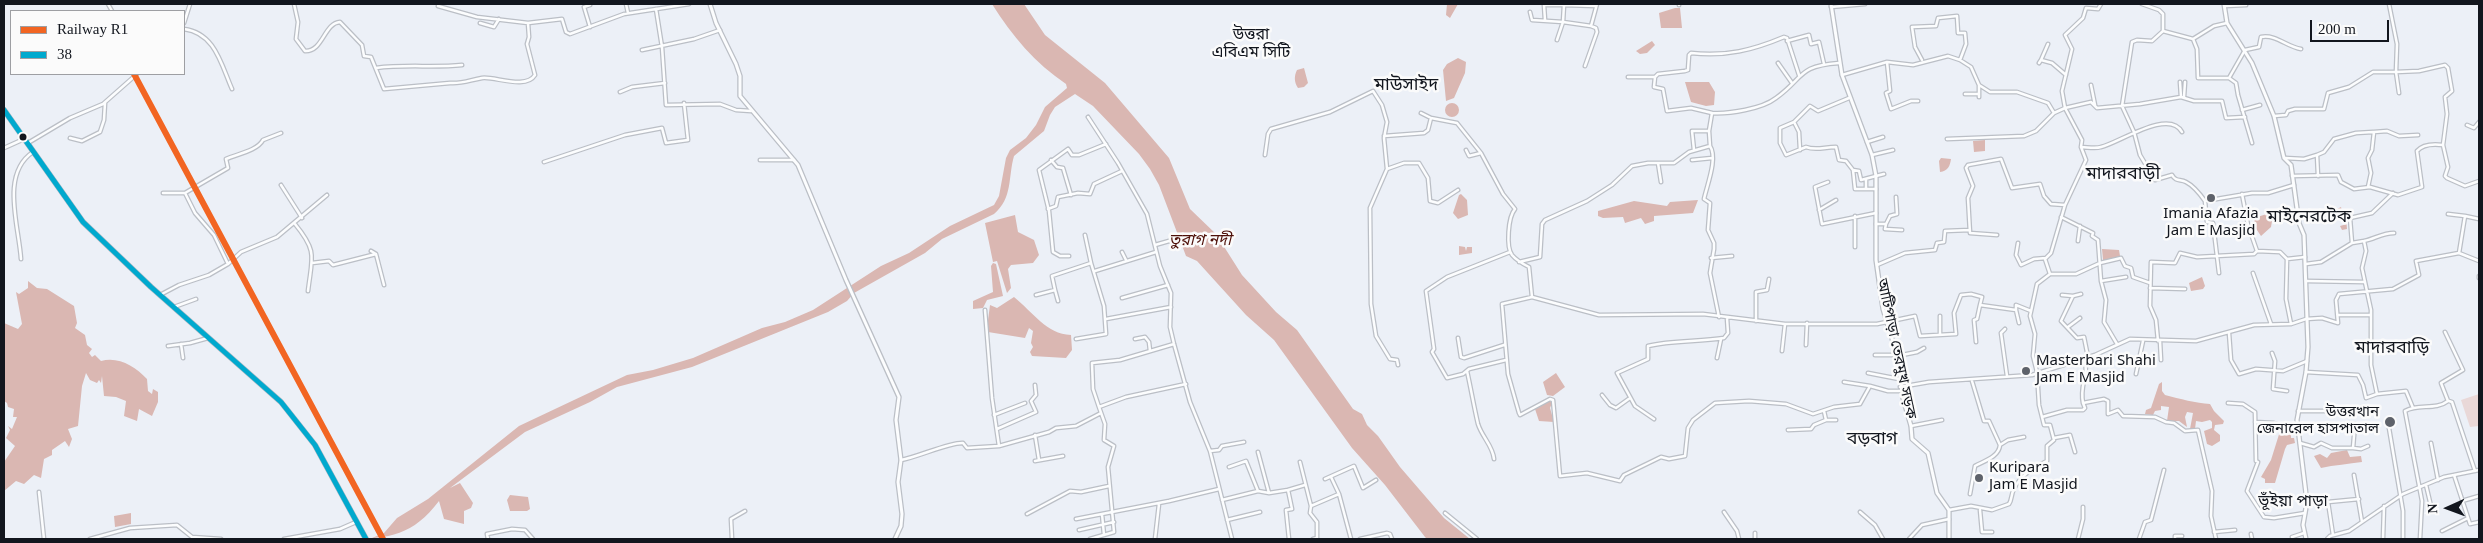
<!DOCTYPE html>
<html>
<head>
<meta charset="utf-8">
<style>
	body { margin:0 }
	#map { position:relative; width:2483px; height:543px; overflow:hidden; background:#ecf0f7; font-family:Georgia,serif }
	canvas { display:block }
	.frame { position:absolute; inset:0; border:5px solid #12161e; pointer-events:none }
	.legend { position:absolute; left:10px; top:10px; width:175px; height:65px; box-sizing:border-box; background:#fbfbfb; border:1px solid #9e9fa3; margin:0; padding:6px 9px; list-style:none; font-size:15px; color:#12161e }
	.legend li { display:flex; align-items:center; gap:10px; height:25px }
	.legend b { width:25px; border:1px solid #9e9fa3 }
	.north { position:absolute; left:2423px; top:483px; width:50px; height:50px; -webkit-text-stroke:4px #fbfbfb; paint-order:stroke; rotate:268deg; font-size:14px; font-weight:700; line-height:20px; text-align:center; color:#12161e }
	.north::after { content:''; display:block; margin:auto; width:18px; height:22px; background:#12161e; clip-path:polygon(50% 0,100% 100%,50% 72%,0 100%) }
	.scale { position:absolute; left:2310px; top:20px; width:79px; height:22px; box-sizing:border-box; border:2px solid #12161e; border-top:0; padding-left:6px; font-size:15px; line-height:18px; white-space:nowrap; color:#12161e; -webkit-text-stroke:4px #fbfbfb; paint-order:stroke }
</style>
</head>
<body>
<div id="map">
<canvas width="2483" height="543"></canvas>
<div class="frame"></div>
<ul class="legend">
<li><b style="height:6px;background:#f26522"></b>Railway R1</li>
<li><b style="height:6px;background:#00a9ce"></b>38</li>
</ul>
<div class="north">N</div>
<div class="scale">200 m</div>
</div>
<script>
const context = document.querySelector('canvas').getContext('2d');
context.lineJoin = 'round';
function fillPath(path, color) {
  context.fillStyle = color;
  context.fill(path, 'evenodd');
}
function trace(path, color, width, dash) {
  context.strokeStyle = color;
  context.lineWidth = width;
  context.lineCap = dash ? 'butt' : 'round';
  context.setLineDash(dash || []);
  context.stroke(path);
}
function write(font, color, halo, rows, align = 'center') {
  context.font = font + ' Georgia,"Noto Sans Bengali",serif';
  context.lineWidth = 5;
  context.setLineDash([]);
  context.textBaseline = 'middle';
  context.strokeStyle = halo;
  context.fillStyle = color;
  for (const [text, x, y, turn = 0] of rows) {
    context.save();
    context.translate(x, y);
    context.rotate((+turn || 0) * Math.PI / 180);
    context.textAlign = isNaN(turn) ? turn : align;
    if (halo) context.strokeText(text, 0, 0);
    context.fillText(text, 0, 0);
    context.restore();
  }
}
const green = new Path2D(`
	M2479,394V426L2470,427L2461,400Z`);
const water = new Path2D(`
	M992,4H1024L1045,35L1105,83L1169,158L1190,209L1216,234L1242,275L1276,312L1297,330L1353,409L1362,414L1367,425L1378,436L1400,467L1444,518L1470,539H1427L1425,537L1385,485L1352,448L1274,340L1246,315L1197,261L1186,256L1159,185L1150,169L1139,154L1093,106L1075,94L1055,107L1050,115L1044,131L1014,156C1008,177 1013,198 994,214L942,239L925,253L854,293L847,301L828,312L692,367L617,387L590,402L525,432L450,488L460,483L473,503L471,508L464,511V524L444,519L439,501C413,535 390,539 348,539L372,538L384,533L397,518L428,499L519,426L627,375L653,370L693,358L762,328L785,322L813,310L881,266L909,253L950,226L994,205L999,196L1006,158L1010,150L1026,138L1036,125L1045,107L1067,88L1066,84C1035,63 1012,36 992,4Z
	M1447,4H1458L1450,18L1446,15Z
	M1675,8H1680L1682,28H1661L1659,13Z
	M1652,41L1655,45L1647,53L1640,54L1636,51Z
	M1458,58L1466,62L1465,73L1454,98L1446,101L1443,70L1447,64Z
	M1304,68L1308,83L1304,87L1298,88C1294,82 1294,76 1297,70Z
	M1685,82H1709L1715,92L1714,105L1706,106L1691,102Z
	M1445 110a7 7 0 1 1 14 0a7 7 0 1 1-14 0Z
	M1985,140V151L1974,152L1973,141Z
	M1941,158L1951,159C1950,166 1948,171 1940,172L1939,161Z
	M1461,194L1467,200L1468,215L1458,219L1453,213L1459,195Z
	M1698,200L1693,213L1654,216V221L1645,224L1641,218L1625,223L1623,217L1603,218L1598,216V211L1634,201L1667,206L1670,202Z
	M2341,207L2343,215L2346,217L2347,229L2342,230L2340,226L2347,224L2345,217L2338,218L2335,210Z
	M2270,213L2273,215L2271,227L2261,236L2255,227L2254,218Z
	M1015,215L1018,232L1034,240L1039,255L1033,263L1011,265L1008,269L1011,288L1007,293L997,261L993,262L985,223Z
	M1459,246L1465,247L1466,251L1467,247H1472V253L1459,255Z
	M2102,249L2119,250L2120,256L2106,261L2103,260Z
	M993,263L996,264L1003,296L987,300L983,308L973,309V301L993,292L991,266Z
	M2202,277L2205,286L2203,289L2191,291L2189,283Z
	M28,281L37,288L47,289L74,306L77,323L75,328L85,335L87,345L92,349L89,353L92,357L95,355L101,361C118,356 135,366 147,379L148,391L152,394L153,389L158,392V402L152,416L139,409L137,421L124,416L126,401L116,397L104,396L102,376L101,383L99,380L97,383L90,380L86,373L82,386L78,426L68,429L72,439L69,447L65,441L52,450V455L44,459L41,478L34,475L24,484L16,481L4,491V462L15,446L6,438L10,430L8,426L12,429L17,417H13L14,409L8,407L7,403L4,401V323L18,329L22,324L16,292L19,294L28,288Z
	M1014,297C1033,312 1046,334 1071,335L1072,350L1066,358L1032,356L1030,352L1033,347L1031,343L1033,331L1029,328L1025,338L988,332L987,328L990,305L997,308Z
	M1556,373L1565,387L1553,396L1547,395L1543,382Z
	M2162,382V391L2165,395C2180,399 2196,403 2210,404L2214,411L2224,421L2223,424L2215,425L2214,430L2220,435V441L2212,446L2207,444L2204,431L2212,428V422L2210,420L2202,422L2196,421L2195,429H2190L2193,413L2187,412L2185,417L2187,427L2179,421H2167L2169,407L2161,406V410L2155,411L2153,415L2145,414L2146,410L2151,408L2159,384Z
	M1549,400L1552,403L1550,408L1554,422L1539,421L1535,409Z
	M2284,427L2291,434V438H2294L2295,443L2287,445L2285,449L2275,483H2265V479L2261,477L2271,460L2281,428Z
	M2347,450L2350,457L2361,456L2362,462C2349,464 2334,465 2321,468L2314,456L2320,454L2327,458L2331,453Z
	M510,495L528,497L530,509L527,511H510L507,500Z
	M131,513V524L115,527L114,516Z`);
const minor = new Path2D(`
	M108,4L112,11
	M294,4L298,22L296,39L305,51C323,52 324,23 340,22L362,45L364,56L371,57L384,89L450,83C462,84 470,80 482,78C494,76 526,90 535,75L527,44L529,37L528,23
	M626,4L628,13
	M1679,4V5
	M2142,4L2159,10L2163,14V31L2193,39L2214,26L2227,23
	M590,5L584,7L590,27
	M438,6L477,17L528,23L562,19L566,32L570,34L624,14L689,4
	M2225,6L2246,5
	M1831,7L1865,4
	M656,9L662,47L666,105L720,104L736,110L751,111
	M1530,12L1532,20L1563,22L1564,5L1596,6
	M1545,20L1544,5H1564
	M184,23L190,4
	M480,23L494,27L499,19
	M184,29C215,33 221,64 232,89
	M2163,31L2152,41L2137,40L2132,42L2122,106L2134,132L2140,155L2155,180L2172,175C2176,182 2180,179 2186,182C2194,186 2200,194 2205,201
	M2193,39L2197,49L2198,78H2229L2236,83L2238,95L2252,143
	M1557,40L1563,22L1591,26L1597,4
	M1787,41L1809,35L1811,44L1819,42L1824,64
	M642,50L694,39L720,30
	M1922,60L1915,47L1912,27L1936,26L1938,18L1957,16L1958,33H1965L1966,44L1960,60
	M2041,60L2048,44
	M1887,62L1890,91L1886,93L1891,109L1911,101H1918
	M1778,63L1792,83
	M2039,63L2041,60L2052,63L2066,75
	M1585,66L1597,32L1596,28L1591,26
	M376,68C406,64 433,68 462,65
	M1842,75L1887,62L1913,65L1948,56L1960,60L1971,67L1979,85L1990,92H2017L2048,103L2054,113L2065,108L2062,91L2072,49L2065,35L2083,18L2086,8L2098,9L2101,4
	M1628,77H1655L1658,74L1685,71L1688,70L1689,55L1691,53C1726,57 1753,50 1784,37L1787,38L1799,75
	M1655,77L1654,87L1663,89L1667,111L1691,108L1712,113
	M2229,78L2245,50L2259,47L2261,37C2276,34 2287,47 2301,49
	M2180,82L2181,97
	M2091,85L2095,105
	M620,92L632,87L665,83
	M2399,93L2396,72L2419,71L2445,65L2448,68L2452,91L2445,97L2447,114L2443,145
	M1965,94H1979
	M1979,97V85
	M2184,97L2185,82
	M1849,98L1818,111L1810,106L1794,122L1780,128V143L1786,155L1806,147C1816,151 1824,147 1836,147L1839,160L1846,161L1853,170L1855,189H1876
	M2242,110L2260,105
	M1421,113L1431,118L1457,123L1481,153L1503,194L1515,209C1508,217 1506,247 1512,255C1517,261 1523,264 1529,267L1532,297
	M2274,116L2286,115L2288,111L2295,109H2324L2328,93L2349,87L2373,72H2396L2397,44L2389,4
	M1088,117L1118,163L1147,214L1160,266L1171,293L1170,327L1174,344L1190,402L1210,451L1232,539
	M1794,122L1799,132L1800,150
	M2467,125L2474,128L2479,122
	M1384,136L1424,133L1428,130L1431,118
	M70,138L82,141L100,132L104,120L105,103
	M1947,139L2024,136L2036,131L2054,113
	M1867,142L1883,137
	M28,143L70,118L103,104L137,74
	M1710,146C1718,158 1707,185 1704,199L1710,203L1708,230L1714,243V249L1710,273L1719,317
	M2081,147C2087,147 2095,149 2101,147C2119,143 2169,108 2182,132
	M4,148L24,139
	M1466,150L1469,156L1481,153
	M1694,150L1692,131H1709
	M1265,155L1268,134L1271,129L1330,112L1373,91L1382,105L1387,122L1384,138L1387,169L1370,208L1371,304L1376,336L1390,359L1397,360L1398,365
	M1872,155L1893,150
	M2317,155L2324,152L2334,139L2356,133L2373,132
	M2285,158L2304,159L2317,155L2318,176
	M760,160H794
	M1051,160L1057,167L1063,168L1071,195
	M1692,160L1712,158
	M544,162L625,135L662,128L666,143L688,140L684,103
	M1658,163L1661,182
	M1387,169L1404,163H1419L1428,178L1430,201L1438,203L1458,190
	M1853,170L1859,171L1861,180L1876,176
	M1876,176L1884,174
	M2292,176L2338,175L2341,182L2354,189L2370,187L2398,195L2422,187L2417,151C2423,144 2435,144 2443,145L2448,167L2445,176L2447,178L2465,186L2479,181
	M1866,179V189
	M1828,182L1815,187L1822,224L1876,213
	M281,185L302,218
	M2368,187L2371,173L2368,158L2372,150L2374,132L2387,131L2399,136L2418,135
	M163,193H185L228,168L226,159C237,154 257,151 263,140L281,133
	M185,193L195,213L214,235L228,264
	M2242,194L2248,225L2257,251L2280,252L2287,259L2286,299L2291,324
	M1048,209L1056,206L1058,197L1078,193L1090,194L1094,184L1122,171
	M1819,210L1836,200
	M2448,214L2465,216
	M1855,216V247
	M2061,217L2093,233L2092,236L2098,240L2101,281L2106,300L2104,322L2117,344
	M2479,219L2465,216L2459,253L2479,261
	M295,224C318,252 312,257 308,291
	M1876,224H1886L1885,229L1902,230
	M1886,224L1890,216L1897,214L1896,197
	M1085,235L1091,263
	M1997,235L1970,233L1968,198L1973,186L1966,168L1968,165L2001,159L2012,188L2040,184L2044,196L2051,204L2065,205
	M2078,241L2080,226
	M2364,241C2375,239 2382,233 2394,233
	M2018,243L2016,255L2021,265L2034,259L2046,258
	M1155,245L1176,239
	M1122,252L1126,260
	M376,254L384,285
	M1069,256H1060L1053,252L1049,211L1039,170L1068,149L1072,155H1079L1106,144
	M1711,258L1732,256
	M21,259C19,226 0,174 33,152
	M2287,259L2305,257
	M1519,262L1540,257L1542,224L1545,220L1587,201L1612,185L1632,166L1648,163H1674L1689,152L1710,146L1709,131L1712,113C1729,114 1762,109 1776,98C1805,77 1797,66 1839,63
	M312,263L329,261L333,265L376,254L371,251
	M2306,264L2321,262L2352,243L2350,218L2372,213L2393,193
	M1877,265L1905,253L1935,250L1937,243L1944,242L1945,231L1970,230
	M1095,271L1156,252
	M2219,273L2213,223L2207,222L2205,201L2252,193H2268L2294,185
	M2253,273L2271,324
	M2050,274H2076L2100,263L2121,258L2125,266L2131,268L2133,277L2150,283
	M2479,276V278
	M2101,281L2126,277
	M2306,281L2364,282
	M2150,288L2185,289
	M1055,290L1058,301
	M2081,294L2073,296L2061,321L2077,338L2084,337L2088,357
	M160,295L179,285L209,275L228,264L241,252L277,237L327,195
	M1036,295L1055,290L1052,276L1091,263L1104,306L1106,334L1076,339
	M2062,295L2073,296
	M1122,298L1168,285
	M174,307L196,299
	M985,310L992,398L999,446L1049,432L1056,428L1076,426L1101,413
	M2016,310L2019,323
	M2338,315H2371
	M1940,316V335
	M1106,319L1171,307
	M1756,321V292L1767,290L1769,279
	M2068,327L2080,318
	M2005,329L2001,333L2007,376
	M2229,333L2231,360L2239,374L2256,369L2283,371L2307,361
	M1458,338L1461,357L1464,358L1504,345
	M1135,339L1145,337L1149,342L1150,351
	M2158,341L2156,320L2150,306L2151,262L2175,263L2180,253L2197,257L2254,254L2257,251
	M2160,341L2161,360
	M1976,342L1974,320L1977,319L1980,305
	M181,344L183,358
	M1806,345L1807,323
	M168,346L190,343L208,338
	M1782,351L1785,324
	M2272,353L2275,361L2273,389L2287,391
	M1875,355H1897
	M1897,356L1917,352L1924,348
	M1717,358L1721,339
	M1506,360L1469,369L1463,374L1447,378L1432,352L1434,349L1426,291L1447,277L1510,252
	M1467,371C1471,389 1474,407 1478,424C1482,437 1493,446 1494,459
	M2306,372L2358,375L2363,385L2366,398L2377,394L2371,365V310L2362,268L2366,251L2364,241L2352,243
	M1868,373L1899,379
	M2136,374L2143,341
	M1972,381L1984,421H1989L2000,445L2008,440L2024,437
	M1844,382L1870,386
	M1900,387L1929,382L2032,375L2095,355L2130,339L2196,341L2254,325L2291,324L2306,319L2322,318L2338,323L2336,300L2339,294L2393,289L2419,275L2416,261L2459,253
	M1901,391H1888L1870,386L1860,404L1834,407L1813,414L1786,404L1749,401L1715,403L1693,420L1688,428L1685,456L1669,459L1661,457L1624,475L1620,481L1587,473L1560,476L1553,400L1550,399L1520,415L1519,413L1508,374L1502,304L1532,297L1599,315L1703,314L1785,324H1877L1915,316L1920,336L1956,334L1954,313L1961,295L1971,294L1982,297L1980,305L2016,310V305L2031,311
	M2377,394L2406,391L2413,408
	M1602,395L1610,405L1616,408L1630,398
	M2449,401L2452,402L2475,471
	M2083,403C2079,384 2090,374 2084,358
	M2228,403L2243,404L2255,412L2256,461L2258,462L2247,491L2264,517L2274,518L2305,513
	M1099,407L1093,389L1092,363L1120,360L1174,344
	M1824,411L1826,420H1836
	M2298,411H2328
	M994,415L1025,403
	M2042,417L2067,410H2083L2085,408L2083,403L2104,399L2108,401V414L2118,410L2123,416L2155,417L2166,422L2174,423L2185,431L2198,430L2212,491L2211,516L2216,539
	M1654,419L1635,406L1617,373L1648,359V346C1672,340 1699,342 1724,338L1728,333L1727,318
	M2255,422L2274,423L2298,432
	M1911,426L1942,420
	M2389,428L2403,511V539
	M997,429L1036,412L1031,401L1036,395L1035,385
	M1788,430L1811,429L1814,425L1826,420
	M1035,435L1039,460
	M2054,438L2070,435L2075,452
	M2300,443L2314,447L2321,443L2332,448H2353L2355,424
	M2431,443L2438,480
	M2353,448L2361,449L2368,446
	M1210,451L1219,450L1222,446L1244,442
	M1258,452L1269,493L1288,490L1292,509L1286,510L1289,539
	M901,460C918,457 950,442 963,443L967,448L999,446
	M1035,461L1063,456
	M1300,462L1311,506L1339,494
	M1229,467L1246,461L1258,491L1269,493
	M2354,475L2362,522
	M2454,475L2470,524L2479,522
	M1331,477L1339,494L1351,539
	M1325,479L1354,466L1363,488L1376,480
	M2426,485L2431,506
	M1288,490L1305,485
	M39,492L44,539
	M1970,494L1975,466C1984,461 1999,457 2000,445
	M1222,500L1258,491
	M2462,501L2479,496
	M1311,506L1310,513L1317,522V538L1313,539
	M1949,510L1971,506L1992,510L2009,504C2012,500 2011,494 2014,489C2019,477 2035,466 2047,461V446L2054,440L2050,425H2044L2039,405L2037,372L2033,356L2035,334L2030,316L2037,284L2050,274L2045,259L2051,253L2065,205L2086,160L2081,147L2082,140L2065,108L2091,102L2097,108L2140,104L2181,97L2194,101H2222L2226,118L2245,117
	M1980,510L1982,532H1992
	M1724,512L1737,531L1739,539
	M1860,512L1875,525L1883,539
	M1445,513L1477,539
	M1027,514L1070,491L1081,492L1109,486
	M1102,514L1104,535
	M1076,519L1169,501L1219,489
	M1227,520L1260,512
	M1079,530L1114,522
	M2442,531L2468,518
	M2214,532L2235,530
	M1755,533V539
	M2251,534L2252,539
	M2333,535L2328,502L2359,499
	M2292,537L2304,533
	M90,539L130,528L177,525L192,537L221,539
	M284,539L340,529L356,522
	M488,539L487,534L512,529L525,530L533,539
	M732,539L731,519L745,511
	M1090,539L1114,532L1108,467L1114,446L1104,440L1105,424L1099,407L1126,397L1186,384
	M1155,539L1159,504
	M1360,539L1387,533L1390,534L1392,539
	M1909,539L1922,525L1949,519
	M2078,539L2083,519V507
	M2139,539L2145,522L2151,520L2164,470
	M2175,539V536H2182
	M2327,539L2330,536L2349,531L2403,494L2444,477L2479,470
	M2383,539L2384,506
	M2420,539L2422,501L2405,411C2419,403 2435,411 2448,401L2441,383L2463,370L2445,332`);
const tertiary = new Path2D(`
	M710,4L716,23L736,64L740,76V96L798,165L846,280L899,397L896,420L901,460L898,482L902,514L901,526L895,539
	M2224,4L2227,23L2252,63L2274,116L2284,158L2291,165L2299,223L2304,235L2308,347L2306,372L2297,420L2307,502L2303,525L2306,539`);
const secondary = new Path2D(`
	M1831,4L1842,75L1872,155L1876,176V260L1883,309L1897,355L1903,398L1911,426L1912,439L1928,453L1937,493L1949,510V539`);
const primary = new Path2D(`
	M4,110L83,222L151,287L281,402L315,445L366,539`);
const bus1 = new Path2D(`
	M4,110L83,222L151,287L281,402L315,445L366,539`);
const rail1 = new Path2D(`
	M134,74L383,539`);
const markers = [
	[23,137,4.5,"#12161e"],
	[2211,198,5,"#5e626a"],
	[2026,371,5,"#5e626a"],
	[2390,422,6,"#5e626a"],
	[1979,478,5,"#5e626a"]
];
const poiNames = [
	["Imania Afazia",2211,215,"center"],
	["Jam E Masjid",2211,232,"center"],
	["Masterbari Shahi",2036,362],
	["Jam E Masjid",2036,379],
	["উত্তরখান",2379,413,"right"],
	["জেনারেল হাসপাতাল",2379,430,"right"],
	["Kuripara",1989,469],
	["Jam E Masjid",1989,486]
];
const streetNames = [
	["আটিপাড়া তেরমুখ সড়ক",1895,349,78]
];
const neighbourhoodNames = [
	["উত্তরা",1251,36],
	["এবিএম সিটি",1251,54],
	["ভূঁইয়া পাড়া",2293,503]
];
const waterNames = [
	["তুরাগ নদী",1200,242]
];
const quarterNames = [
	["মাউসাইদ",1406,87],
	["মাদারবাড়ী",2123,176],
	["মাইনেরটেক",2309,219],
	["মাদারবাড়ি",2392,350],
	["বড়বাগ",1872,441]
];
fillPath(green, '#e9d8d8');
fillPath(water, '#dab7b2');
trace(minor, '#bbbfc6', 5);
trace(tertiary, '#bbbfc6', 5.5);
trace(secondary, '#bbbfc6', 5.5);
trace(primary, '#aeb5bf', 6);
trace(minor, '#fcfdfe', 2.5);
trace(tertiary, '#fcfdfe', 3);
trace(secondary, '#fcfdfe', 3);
trace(primary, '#edeff4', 4);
trace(bus1, '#00a9ce', 5);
trace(rail1, '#f26522', 6);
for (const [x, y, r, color] of markers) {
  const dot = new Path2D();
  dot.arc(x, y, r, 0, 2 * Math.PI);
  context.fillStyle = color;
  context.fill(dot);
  trace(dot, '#fbfbfb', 2);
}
write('15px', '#12161e', '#fbfbfb', poiNames, 'left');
write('15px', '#12161e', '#fbfbfb', streetNames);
write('16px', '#12161e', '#fbfbfb', neighbourhoodNames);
write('italic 16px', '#4e1009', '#fbfbfb', waterNames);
write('18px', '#12161e', '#fbfbfb', quarterNames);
</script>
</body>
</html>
